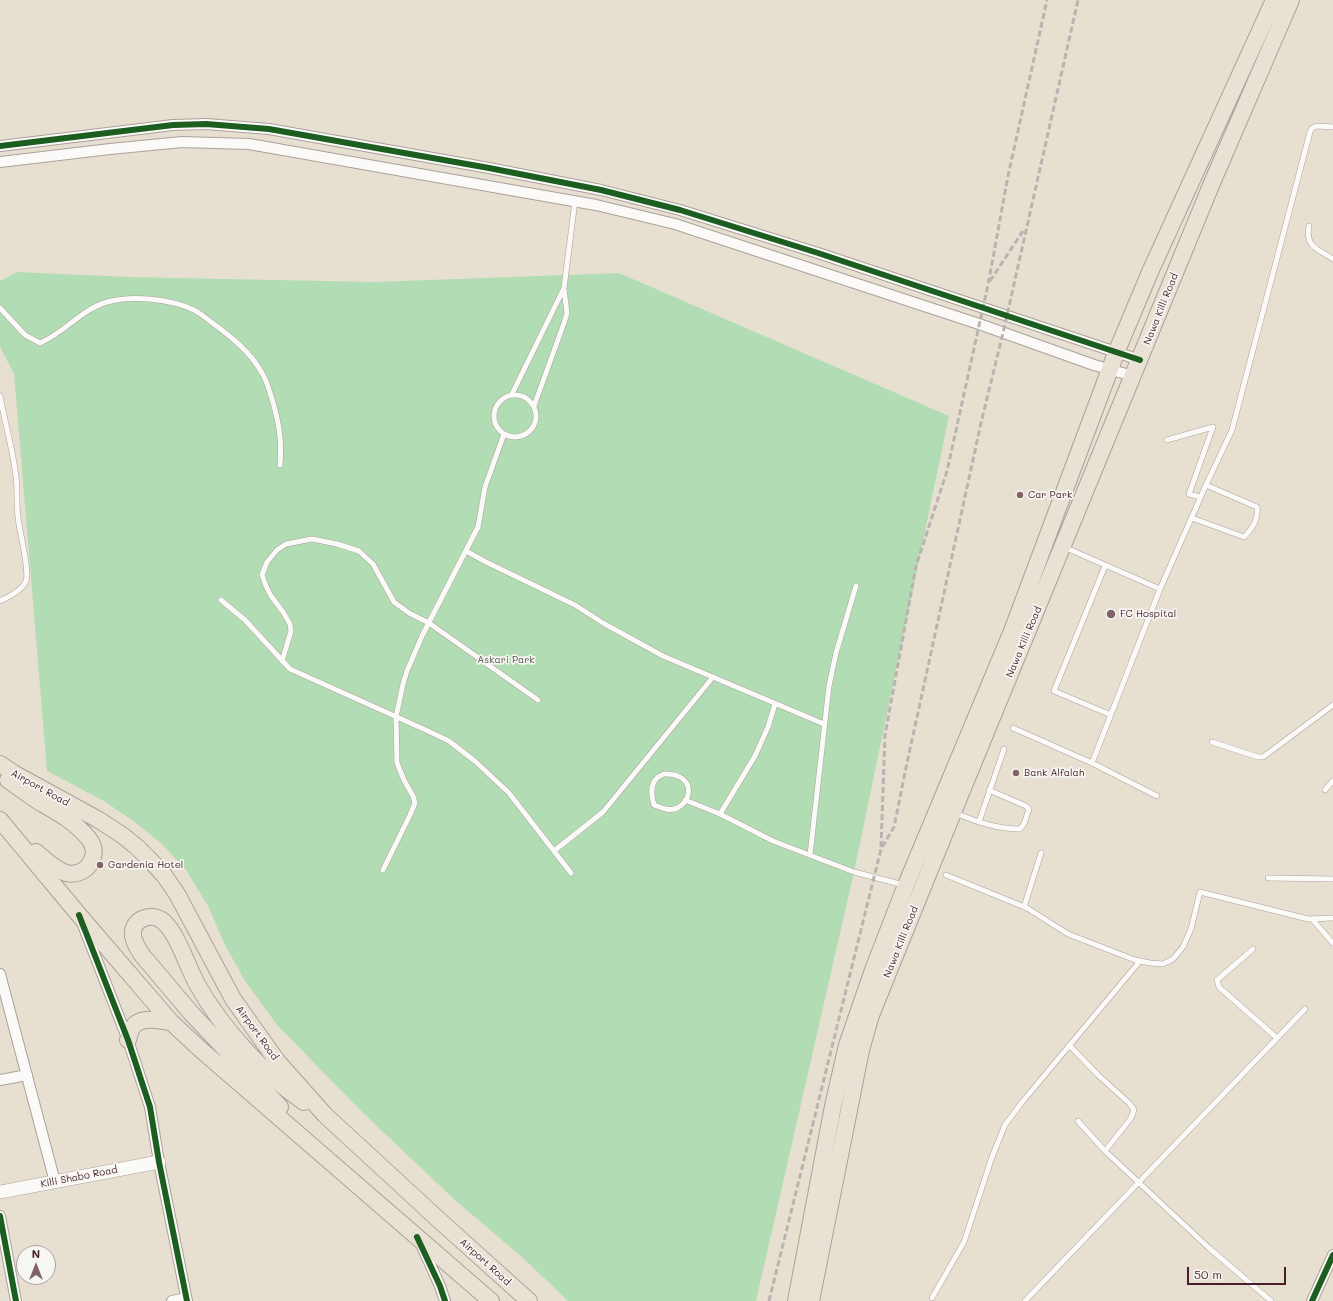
<!DOCTYPE html>
<html>
<head>
<meta charset="utf-8">
<style>
	body { margin:0 }
	#map { position:relative; width:1333px; height:1301px; overflow:hidden; background:#e7e0d1; font-family:Mali,sans-serif }
	canvas { display:block }
	.north { position:absolute; left:16px; top:1245px; width:40px; height:40px; box-sizing:border-box; background:#f6f6f2; border:1px solid #b1a0a2; border-radius:50%; rotate:0deg; font-size:11px; font-weight:700; line-height:16px; text-align:center; color:#4a1f2b }
	.north::after { content:''; display:block; margin:auto; width:14px; height:18px; background:#816365; clip-path:polygon(50% 0,100% 100%,50% 72%,0 100%) }
	.scale { position:absolute; left:1187px; top:1267px; width:99px; height:18px; box-sizing:border-box; border:2px solid #4a1f2b; border-top:0; padding-left:5px; font-size:12px; line-height:14px; white-space:nowrap; color:#4a1f2b; -webkit-text-stroke:3px #f6f6f2; paint-order:stroke }
</style>
</head>
<body>
<div id="map">
<canvas width="1333" height="1301"></canvas>
<div class="north">N</div>
<div class="scale">50 m</div>
</div>
<script>
const context = document.querySelector('canvas').getContext('2d');
context.lineJoin = 'round';
function fillPath(path, color) {
  context.fillStyle = color;
  context.fill(path, 'evenodd');
}
function trace(path, color, width, dash) {
  context.strokeStyle = color;
  context.lineWidth = width;
  context.lineCap = dash ? 'butt' : 'round';
  context.setLineDash(dash || []);
  context.stroke(path);
}
function write(font, color, halo, rows, align = 'center') {
  context.font = font + ' Mali,sans-serif';
  context.lineWidth = 3.5;
  context.setLineDash([]);
  context.textBaseline = 'middle';
  context.strokeStyle = halo;
  context.fillStyle = color;
  for (const [text, x, y, turn = 0] of rows) {
    context.save();
    context.translate(x, y);
    context.rotate((+turn || 0) * Math.PI / 180);
    context.textAlign = isNaN(turn) ? turn : align;
    if (halo) context.strokeText(text, 0, 0);
    context.fillText(text, 0, 0);
    context.restore();
  }
}
const green = new Path2D(`
	M17,272L129,277L375,282L619,273L949,416L854,872L756,1301H568L523,1258L456,1201L363,1113L277,1025L245,981L225,945L208,906L186,870L162,844L136,823L104,801L47,771L14,374L0,347V281Z`);
const service = new Path2D(`
	M1309,226C1305,247 1318,249 1333,259
	M0,308L25,335L40,343C64,333 82,309 107,302C133,295 170,299 194,310C200,313 206,318 211,322C231,337 250,351 262,373C267,381 269,390 272,399C279,423 282,439 280,465
	M512,394L564,288L575,201
	M494 416a21 21 0 1 1 42 0a21 21 0 1 1-42 0Z
	M0,396C5,423 13,450 16,477C18,490 16,504 18,517C19,530 30,571 26,581C22,590 9,597 0,601
	M534,406L564,323L567,313L564,289
	M1167,440L1213,427L1189,494L1200,497
	M1192,518L1244,537C1252,529 1259,518 1257,507L1206,485
	M1064,547L1160,589
	M466,551L486,562L575,605L603,623L663,656L824,724
	M1105,566L1054,691L1111,715
	M221,600L245,620L290,669L428,731L449,741L476,762L509,793L571,873
	M282,661L291,631L290,624L283,612L271,596L266,586L262,575L267,562L277,550L286,544L312,539L337,544L359,551L373,564L394,602L409,613L429,623L538,700
	M1013,728L1092,763L1157,796
	M1212,742L1258,757H1263L1333,705
	M1092,763L1160,589L1206,485L1232,430L1310,132L1312,128L1317,126L1333,127
	M664,774C702,773 690,814 666,809C662,809 658,806 654,805C650,792 650,779 664,774Z
	M1325,790L1333,781
	M685,800L720,814L773,841L854,872L904,885
	M956,813C976,822 998,829 1020,829L1024,824L1029,809L1026,806L989,790
	M720,814L755,756L768,727L775,704
	M979,822L1004,749
	M554,851L603,812L713,677
	M810,855L829,686L836,653L856,586
	M383,870L410,815L415,803L413,796L404,780L397,763L396,717L403,684L407,671L422,636L478,527L485,487L504,434
	M946,875L1027,908L1068,934L1135,960L1150,963L1163,964L1173,959L1183,947L1191,929L1200,892L1308,919L1333,918
	M1268,878L1333,879
	M1024,907L1041,853
	M1312,919L1333,943
	M1253,949L1217,980L1219,987L1277,1038
	M1069,1045L1098,1075L1130,1104L1134,1110L1131,1118L1105,1151
	M1078,1121L1105,1151L1209,1248L1271,1301
	M932,1298L964,1242L992,1157L1005,1125L1023,1101L1140,961
	M1025,1301L1305,1009`);
const minor = new Path2D(`
	M0,146L173,125L206,124L269,129L489,168L601,190L680,210L818,253L1140,360
	M0,162L110,149L182,142L249,144L596,205L675,224L979,324L1094,365L1133,376
	M83,925L128,1040L150,1107L159,1162L187,1301
	M0,974L55,1182
	M0,1080L27,1075
	M0,1216L16,1301
	M420,1242L440,1286L445,1301
	M172,1301L186,1298
	M1312,1301L1333,1255`);
const tertiary = new Path2D(`
	M0,1192L159,1162`);
const primary = new Path2D(`
	M0,764L15,774L99,820L122,835L137,847L149,859L164,875L177,894L233,999L277,1061L325,1115L440,1221L529,1301
	M8,780C18,787 27,794 38,801C55,811 76,822 89,839C102,855 86,878 66,873C54,869 45,860 36,852
	M0,820L79,915L171,1022L200,1049L491,1301
	M128,1040C129,1037 130,1031 132,1028C140,1015 159,1021 171,1022
	M280,1107L191,1013L142,955C139,950 134,943 133,936C131,919 152,911 164,922C178,935 187,966 197,984C220,1026 264,1075 304,1102
	M796,1301L833,1106L847,1045L873,970L906,885L1012,631L1116,353L1150,272L1274,0
	M811,1301L861,1050L871,1015L963,788L1212,183L1291,0`);
const rail = new Path2D(`
	M990,281L1023,231
	M881,847L885,735L916,566L947,471L988,285L1008,176L1047,0
	M769,1301L881,849L894,827L907,763L981,423L1003,333L1078,0`);
const cycleway = new Path2D(`
	M0,146L173,125L206,124L269,129L489,168L601,190L680,210L818,253L1140,360
	M79,915L128,1040L150,1107L159,1162L187,1301
	M0,1216L16,1301
	M417,1237L440,1286L445,1301
	M1312,1301L1333,1255`);
const markers = [
	[1020,495,4,"#816365"],
	[1111,614,5,"#816365"],
	[1016,773,4,"#816365"],
	[100,865,4,"#816365"]
];
const streetNames = [
	["Nawa Killi Road",1161,309,-68],
	["Nawa Killi Road",1024,642,-67],
	["Airport Road",40,788,29],
	["Nawa Killi Road",901,942,-68],
	["Airport Road",257,1033,54],
	["Killi Shabo Road",79,1177,-11],
	["Airport Road",485,1262,42]
];
const poiNames = [
	["Car Park",1028,495],
	["FC Hospital",1120,614],
	["Bank Alfalah",1024,773],
	["Gardenia Hotel",108,865]
];
const parkNames = [
	["Askari Park",506,660]
];
fillPath(green, '#b2ddb4');
trace(service, '#aaa19a', 6);
trace(minor, '#aaa19a', 12);
trace(tertiary, '#aaa19a', 14);
trace(primary, '#aaa19a', 18);
trace(service, '#fbfaf8', 5);
trace(minor, '#fbfaf8', 10);
trace(tertiary, '#fbfaf8', 13);
trace(primary, '#e9e2d4', 16);
trace(rail, '#b9b3b2', 3, [6, 3]);
trace(cycleway, '#1b5e20', 6);
for (const [x, y, r, color] of markers) {
  const dot = new Path2D();
  dot.arc(x, y, r, 0, 2 * Math.PI);
  context.fillStyle = color;
  context.fill(dot);
  trace(dot, '#f6f6f2', 1.5);
}
write('10px', '#4a1f2b', '#f6f6f2', streetNames);
write('10px', '#4a1f2b', '#f6f6f2', poiNames, 'left');
write('10px', '#5c574d', '#f6f6f2', parkNames);
</script>
</body>
</html>
